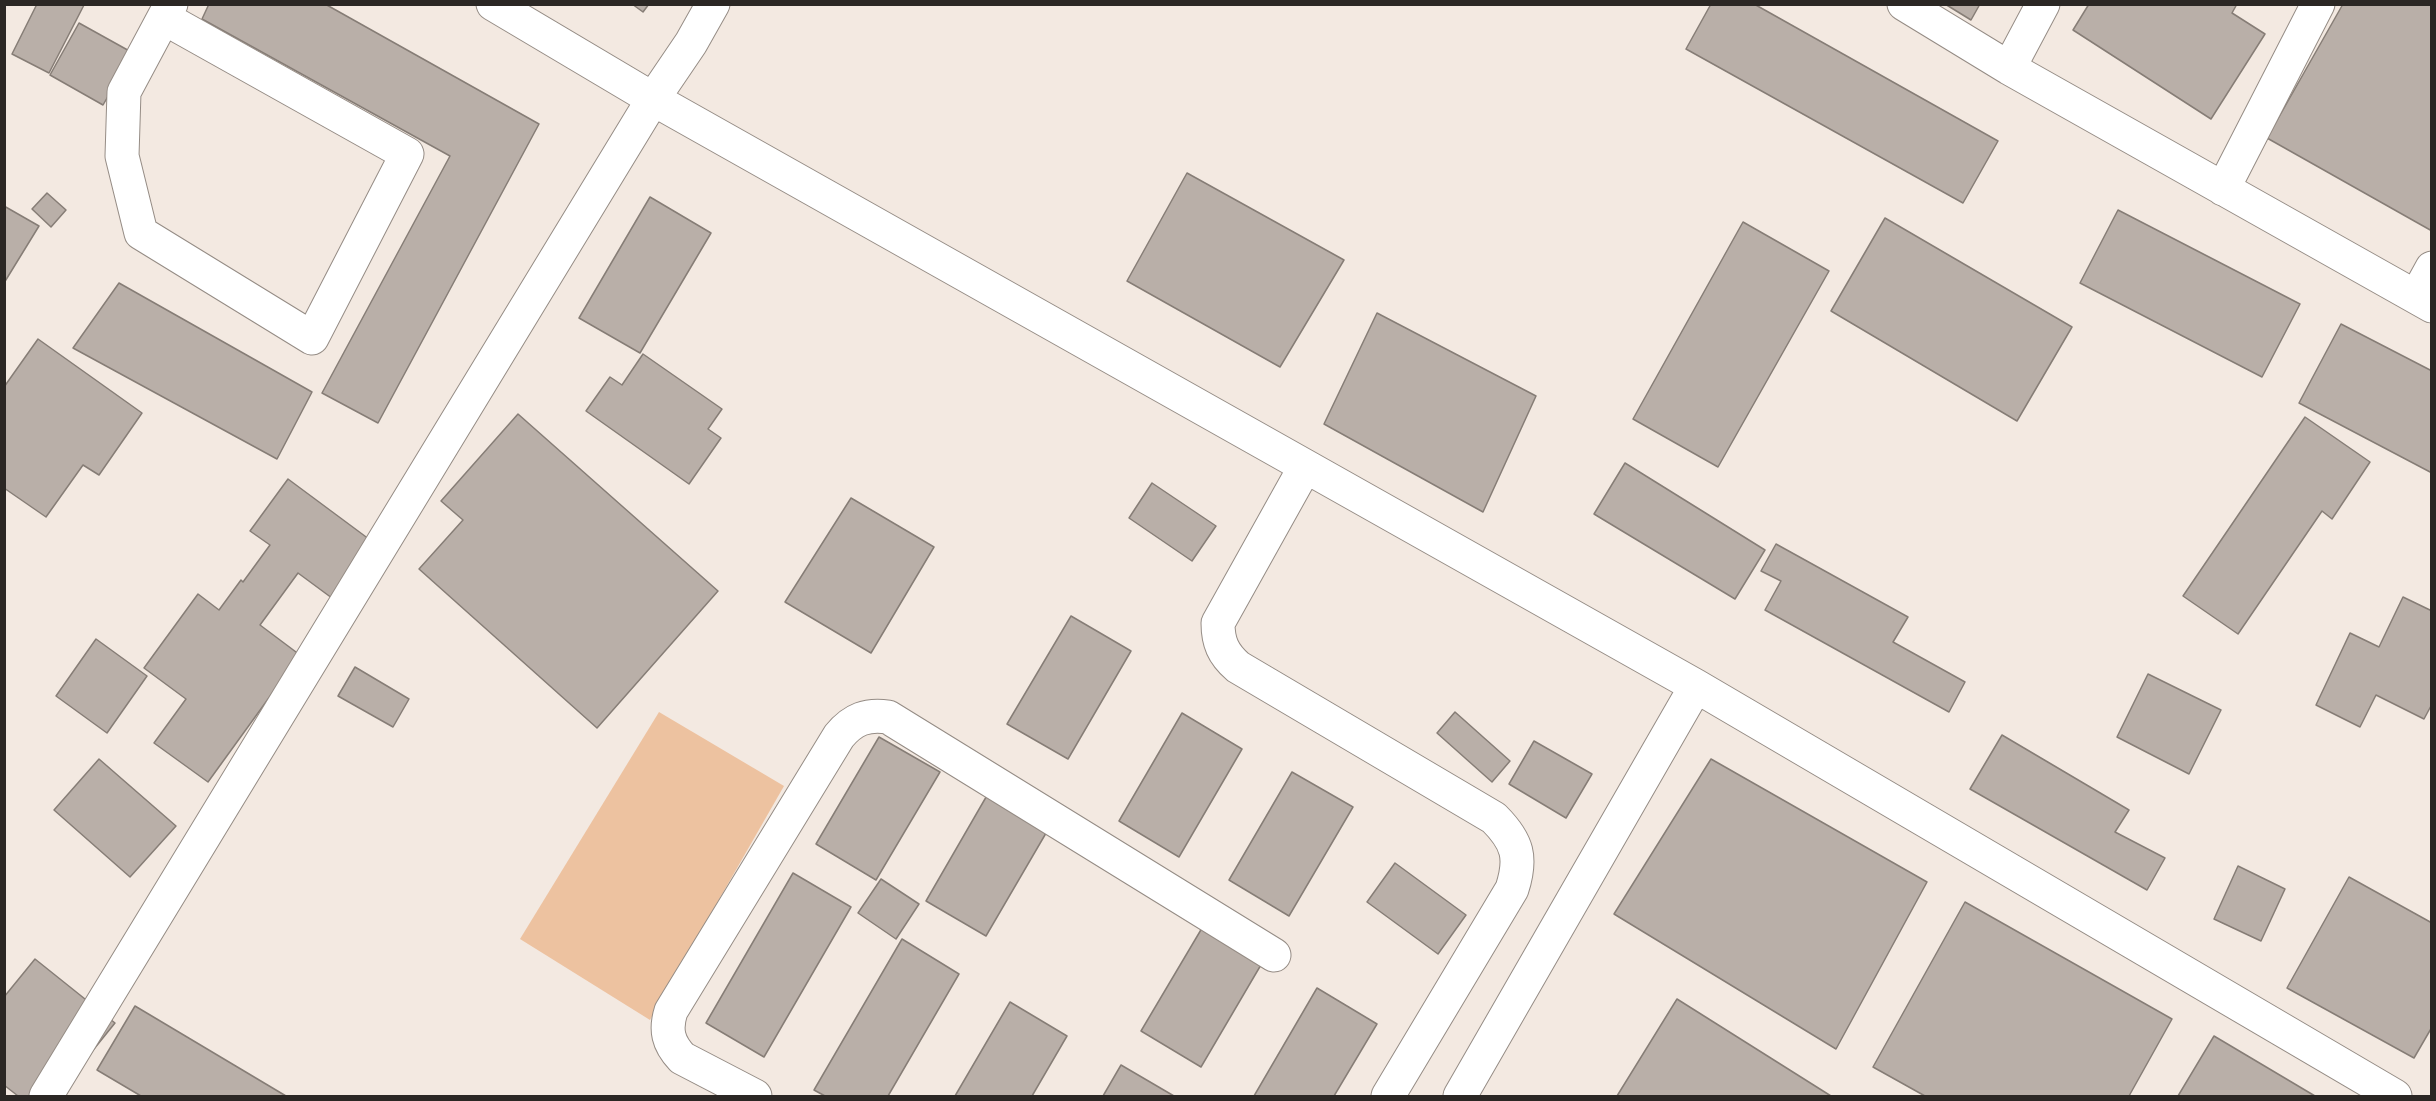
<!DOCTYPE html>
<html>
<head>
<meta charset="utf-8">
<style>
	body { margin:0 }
	#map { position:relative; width:2436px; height:1101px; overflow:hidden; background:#f3e9e1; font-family:"Alegreya Sans",sans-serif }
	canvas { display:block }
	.frame { position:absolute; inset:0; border:6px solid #2b2724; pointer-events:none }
</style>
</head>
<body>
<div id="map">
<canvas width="2436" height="1101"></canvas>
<div class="frame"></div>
</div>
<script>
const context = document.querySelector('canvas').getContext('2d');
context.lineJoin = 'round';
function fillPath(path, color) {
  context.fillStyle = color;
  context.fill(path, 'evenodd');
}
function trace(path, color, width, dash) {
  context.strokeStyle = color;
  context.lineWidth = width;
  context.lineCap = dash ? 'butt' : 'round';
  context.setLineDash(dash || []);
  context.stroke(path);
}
const green = new Path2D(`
	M659,712L784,786L650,1020L520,939Z`);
const building = new Path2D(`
	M37,4L84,5L49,73L12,54Z
	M209,4H325L539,124L378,423L322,393L450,156L202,19Z
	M632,4H649L643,12Z
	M1711,4H1754L1998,141L1963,203L1686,49Z
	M1945,4H1980L1971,20Z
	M2089,4H2237L2232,13L2265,34L2211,119L2073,30Z
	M2343,4H2432V231L2267,138Z
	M79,23L133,53L103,105L50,75Z
	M1187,173L1344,260L1280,367L1127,281Z
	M47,193L66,210L51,227L32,209Z
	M650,197L711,233L640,353L579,318Z
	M4,206L39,226L4,283Z
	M2118,210L2300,304L2262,377L2080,283Z
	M1885,218L2072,327L2017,421L1831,311Z
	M1743,222L1829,271L1718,467L1633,419Z
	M119,283L312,392L277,459L73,348Z
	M1377,313L1536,396L1483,512L1324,424Z
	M2341,324L2432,371V473L2299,403Z
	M38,339L142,413L99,475L83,465L46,517L4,488V387Z
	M643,354L722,409L708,429L721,438L689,484L586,411L610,377L622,385Z
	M518,414L718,591L597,728L419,569L463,520L441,501Z
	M2305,417L2370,462L2332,519L2322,511L2238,634L2183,596Z
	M1625,463L1765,550L1735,599L1594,514Z
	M288,479L381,548L340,604L298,573L260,625L300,655L208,782L154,743L186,699L144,668L198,594L219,610L241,580L243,582L270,545L250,531Z
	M1152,483L1216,526L1192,561L1129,518Z
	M851,498L934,547L871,653L785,602Z
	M1776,544L1908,617L1893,642L1965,682L1949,712L1765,610L1781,581L1761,571Z
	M2403,597L2432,611V704L2424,719L2376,695L2360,727L2316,705L2350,633L2379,647Z
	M1071,616L1131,651L1068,759L1007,724Z
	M96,639L147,676L107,733L56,696Z
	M355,667L409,699L393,727L338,696Z
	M2148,674L2221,710L2189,774L2117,737Z
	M1455,712L1510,761L1492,782L1437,733Z
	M1182,713L1242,749L1179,857L1119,821Z
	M2002,735L2129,810L2115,832L2165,858L2147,890L1970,789Z
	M879,737L940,772L876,880L816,844Z
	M1534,741L1592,774L1566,818L1509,784Z
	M99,759L176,826L130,877L54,810Z
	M1711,759L1927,882L1836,1049L1614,914Z
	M1292,772L1353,807L1289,916L1229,880Z
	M989,792L1049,828L986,936L926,901Z
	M1395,863L1466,915L1438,954L1367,902Z
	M2238,866L2285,889L2261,941L2214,919Z
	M793,873L851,907L764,1057L706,1023Z
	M2349,877L2432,923V1027L2414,1058L2287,988Z
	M881,879L919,904L896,939L858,913Z
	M1965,902L2172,1019L2129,1096H1925L1873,1067Z
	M1205,923L1265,958L1201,1067L1141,1031Z
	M902,939L959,974L888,1096H825L814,1090Z
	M35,959L115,1023L56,1096H18L4,1085V997Z
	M1317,988L1377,1024L1334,1096H1254Z
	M1677,999L1831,1096H1617Z
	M1010,1002L1067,1036L1032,1096H955Z
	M135,1006L286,1096H141L97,1070Z
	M2214,1036L2315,1096H2178Z
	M1121,1065L1174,1096H1103Z`);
const street = new Path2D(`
	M493,4L653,99L1696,686L2395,1096
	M1904,4L2009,68L2432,306
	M164,18L407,154L312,338L141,233L122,156L124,92L171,4
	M2009,68L2043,4
	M2223,189L2318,4
	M2416,297L2432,268
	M1305,467L1218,623C1218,642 1223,654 1238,667L1494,818C1518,842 1522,858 1512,889L1388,1096
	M46,1096L653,99L691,43L713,4
	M755,1096L682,1058C668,1043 665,1030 671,1011L839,736C853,719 867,714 888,717L1274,955
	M1460,1096L1696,686`);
fillPath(green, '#edc2a0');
fillPath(building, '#b9afa8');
trace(building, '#867d76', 1.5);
trace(street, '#958c85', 35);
trace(street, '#fff', 33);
</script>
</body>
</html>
